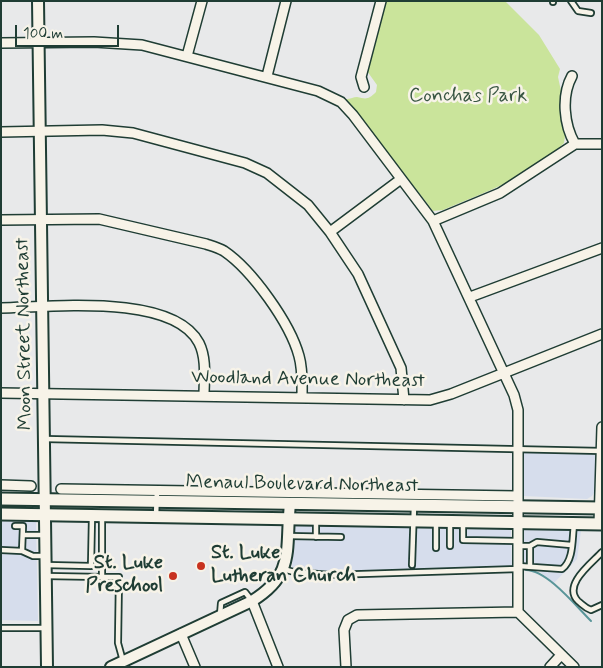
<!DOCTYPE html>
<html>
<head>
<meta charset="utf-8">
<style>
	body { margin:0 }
	#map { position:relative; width:603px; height:668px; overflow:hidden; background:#e8e9ea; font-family:Mynerve,sans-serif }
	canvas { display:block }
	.frame { position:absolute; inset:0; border:2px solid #1f3d34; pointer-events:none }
	.scale { position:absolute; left:15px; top:25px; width:104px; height:22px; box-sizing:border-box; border:2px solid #1f3d34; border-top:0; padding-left:6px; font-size:15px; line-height:18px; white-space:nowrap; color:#1f3d34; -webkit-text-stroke:4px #f7f3e8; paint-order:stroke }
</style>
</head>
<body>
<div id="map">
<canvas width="603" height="668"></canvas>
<div class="frame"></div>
<div class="scale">100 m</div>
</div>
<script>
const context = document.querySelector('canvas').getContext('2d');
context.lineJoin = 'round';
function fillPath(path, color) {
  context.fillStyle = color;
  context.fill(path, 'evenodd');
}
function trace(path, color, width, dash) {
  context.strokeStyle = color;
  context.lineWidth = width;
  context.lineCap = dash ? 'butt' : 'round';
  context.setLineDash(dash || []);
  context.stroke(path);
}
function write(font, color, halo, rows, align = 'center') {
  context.font = font + ' Mynerve,sans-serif';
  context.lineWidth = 5;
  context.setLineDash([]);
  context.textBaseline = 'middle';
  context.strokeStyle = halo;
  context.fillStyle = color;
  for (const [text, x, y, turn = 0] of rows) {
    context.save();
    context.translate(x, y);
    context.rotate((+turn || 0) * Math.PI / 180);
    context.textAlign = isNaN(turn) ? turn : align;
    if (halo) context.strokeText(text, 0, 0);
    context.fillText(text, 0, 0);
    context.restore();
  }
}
const built = new Path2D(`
	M521,451L595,453V491L592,496L587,499L524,496L522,493Z
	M1,520L36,522L38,621L1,620Z
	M299,524L507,528L511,530L512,572L330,576L289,574L292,567L295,527Z
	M526,528L581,531L577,559L554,583L535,568H522L521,531Z`);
const green = new Path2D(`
	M384,1H505L539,35L560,69L558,77L561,91V122L565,136L564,143C533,176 483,193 443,210L433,211L361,118L344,100C349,99 354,97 357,97C366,99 368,100 376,92L377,85L367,71V67Z`);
const stream = new Path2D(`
	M526,570C547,570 576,606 591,621`);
const service = new Path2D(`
	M571,1L578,11L591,13
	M553,2V1
	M45,439L602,451
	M156,516L157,490
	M102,517V577H119L118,643L123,661
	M450,522V546
	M463,523V540L517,541
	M23,535H45
	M289,536L341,537
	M316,537V520
	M518,546H530L537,542L571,545
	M436,548V522
	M1,550L22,551L23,526H15
	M22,551L33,556H44
	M602,552C592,563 562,585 578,601C583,605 585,608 591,610L602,605
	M46,565L91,566L92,516
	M412,565L414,506
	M518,566L562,569C574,560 572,539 574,525
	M530,566V546
	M283,569L294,572L330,575L518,569
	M46,576L102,577
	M220,615L221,603L245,592L252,601
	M1,628H46`);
const minor = new Path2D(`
	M1,43L94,42L142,45L318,91L341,102L353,115L433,221L514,395L518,410V612
	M187,56L202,1
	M267,76L286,1
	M572,76C561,96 564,125 575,144
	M364,87L361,77L381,1
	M1,132L102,130L133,133L245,163L267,173L308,205L330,232L358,274L401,368L404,400
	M1,220L99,219L206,244C212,246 219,248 224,251C252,270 290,323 299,356C303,370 302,384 302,398
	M433,221L500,193L575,144H602
	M330,232L401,179
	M470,297L602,248
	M1,308C51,307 173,293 199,343C207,359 204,379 204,396
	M1,393L430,400L451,394L602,334
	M1,485L31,486
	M61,489L517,496
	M599,524L602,427
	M252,601L278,667
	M518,612L574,667
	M181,634L195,667
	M346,667L344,630L348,620L357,615L518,612
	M550,667L561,655`);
const tertiary = new Path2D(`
	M38,1L47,667
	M111,667L252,601C296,574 285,549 290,504`);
const secondary = new Path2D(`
	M1,499L602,508
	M1,514L602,524`);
const markers = [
	[201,566,5,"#c8321e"],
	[173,576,5,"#c8321e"]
];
const parkNames = [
	["Conchas Park",468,97]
];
const streetNames = [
	["Moon Street Northeast",25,334,-91],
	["Woodland Avenue Northeast",308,380,1],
	["Menaul Boulevard Northeast",302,485,1]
];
const poiNames = [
	["St. Luke",211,554],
	["Lutheran Church",211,577],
	["St. Luke",163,564,"right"],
	["Preschool",163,587,"right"]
];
fillPath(built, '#d6ddec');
fillPath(green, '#cae49b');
trace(stream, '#599599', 2);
trace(service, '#1f3d34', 8);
trace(minor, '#1f3d34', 12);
trace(tertiary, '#1f3d34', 14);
trace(secondary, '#1f3d34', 15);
trace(service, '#f7f3e8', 4.5);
trace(minor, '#f7f3e8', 9);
trace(tertiary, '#f7f3e8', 10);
trace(secondary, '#f7f3e8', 11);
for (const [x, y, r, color] of markers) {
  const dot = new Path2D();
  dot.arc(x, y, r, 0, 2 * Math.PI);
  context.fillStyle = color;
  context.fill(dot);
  trace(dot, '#f7f3e8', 2);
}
write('20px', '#395643', '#f7f3e8', parkNames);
write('20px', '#1f3d34', '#f7f3e8', streetNames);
write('bold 20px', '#1f3d34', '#f7f3e8', poiNames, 'left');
</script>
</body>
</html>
